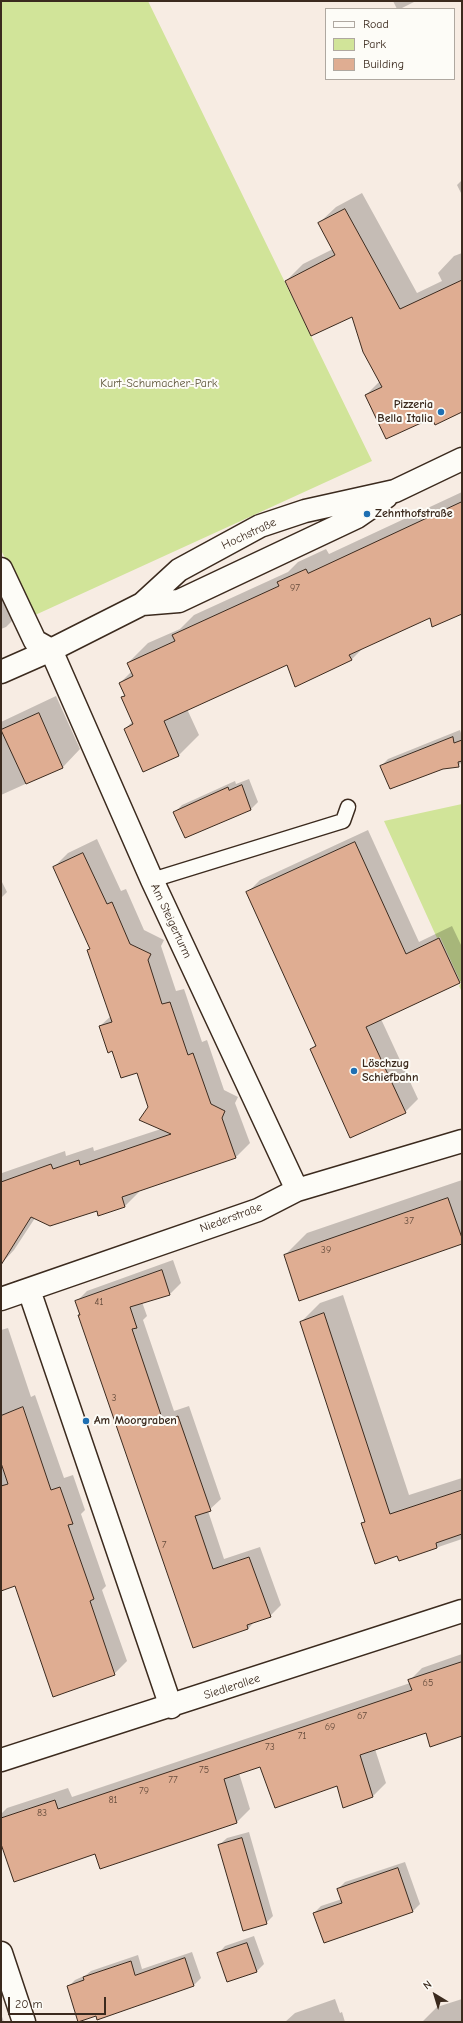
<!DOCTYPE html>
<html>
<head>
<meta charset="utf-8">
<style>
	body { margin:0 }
	#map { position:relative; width:463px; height:2023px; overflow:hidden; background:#f7ece3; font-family:"Comic Neue",sans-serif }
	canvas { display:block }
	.frame { position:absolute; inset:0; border:2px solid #3b2a1e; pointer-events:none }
	.legend { position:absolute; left:325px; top:8px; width:130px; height:72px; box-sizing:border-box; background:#fdfcf7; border:1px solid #afa8a0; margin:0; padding:5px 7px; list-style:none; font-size:12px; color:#3b2a1e }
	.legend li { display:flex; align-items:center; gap:8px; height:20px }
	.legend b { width:20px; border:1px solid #afa8a0 }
	.north { position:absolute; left:415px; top:1975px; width:40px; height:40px; -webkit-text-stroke:3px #fdfcf7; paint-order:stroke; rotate:322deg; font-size:11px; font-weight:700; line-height:16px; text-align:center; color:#3b2a1e }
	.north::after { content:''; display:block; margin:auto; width:14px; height:18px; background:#3b2a1e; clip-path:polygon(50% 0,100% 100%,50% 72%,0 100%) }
	.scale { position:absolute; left:8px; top:1997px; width:98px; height:18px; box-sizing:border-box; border:2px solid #3b2a1e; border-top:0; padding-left:5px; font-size:12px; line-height:14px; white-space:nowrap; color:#3b2a1e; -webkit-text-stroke:3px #fdfcf7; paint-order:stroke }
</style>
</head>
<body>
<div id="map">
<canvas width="463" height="2023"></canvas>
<div class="frame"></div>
<ul class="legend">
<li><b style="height:5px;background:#fdfcf7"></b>Road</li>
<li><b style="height:11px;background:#d1e499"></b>Park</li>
<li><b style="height:11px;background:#dfad92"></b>Building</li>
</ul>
<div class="north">N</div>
<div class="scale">20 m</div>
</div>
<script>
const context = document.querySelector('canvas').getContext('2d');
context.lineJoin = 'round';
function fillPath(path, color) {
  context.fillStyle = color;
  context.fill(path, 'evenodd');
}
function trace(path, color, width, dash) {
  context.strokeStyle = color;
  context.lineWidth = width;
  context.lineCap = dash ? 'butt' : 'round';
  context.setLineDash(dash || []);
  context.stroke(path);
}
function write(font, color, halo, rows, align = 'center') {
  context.font = font + ' "Comic Neue",sans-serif';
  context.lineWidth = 4;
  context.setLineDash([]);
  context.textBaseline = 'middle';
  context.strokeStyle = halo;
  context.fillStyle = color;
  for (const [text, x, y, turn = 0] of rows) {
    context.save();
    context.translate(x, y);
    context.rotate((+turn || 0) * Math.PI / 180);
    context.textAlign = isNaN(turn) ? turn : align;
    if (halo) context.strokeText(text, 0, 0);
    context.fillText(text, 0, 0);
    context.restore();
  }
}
const green = new Path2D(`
	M1,1H148L372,461L33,616L1,550Z
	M462,804V992L459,986L461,983L440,937L437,938L384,821Z`);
const shadow = new Path2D(`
	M393,1H416L400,9H397Z
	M462,180V195L457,185Z
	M362,193L417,293L442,281L438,273L454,256L462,253V411L432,417L366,395L380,381L353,315L286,281L303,264L333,249L319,223L336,207Z
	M462,492V596L364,647L351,660L288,663L187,709L199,735L179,755L144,771L125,729L133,721L122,697L125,695L120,683L132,671L128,663L148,643L180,629L194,615L288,572L298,562L326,549L329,554Z
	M1,557L25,608L6,627L1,629Z
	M56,696L80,749L63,767L1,795V722Z
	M460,730L462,736V762L458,766H381L388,759Z
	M249,779L258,802L251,809L186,837L175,812L182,805L235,781L236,784Z
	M368,830L419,942L452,926L462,947V980L459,983L381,1019L418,1099L405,1112L312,1049L316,1044L247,893L260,880Z
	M97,839L121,891L126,889L144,930L164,940L161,946L176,991L184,989L202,1042L207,1040L224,1090L238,1097L235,1103L250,1143L236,1157L138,1190L139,1192L125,1206L99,1215L97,1210L35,1218L14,1250L1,1264L2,1173L65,1151L66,1156L93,1147L94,1151L161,1129L150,1107L137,1071L113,1050L100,1026L111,1016L88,951L91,948L54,867L68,853Z
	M1,880L7,892L1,898Z
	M462,1180V1244L285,1255L307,1233Z
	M173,1260L181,1283L170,1294L142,1302L147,1316L143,1320L174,1411L189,1406L221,1499L208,1511L224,1559L260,1547L281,1605L270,1616L256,1620L248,1629L193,1647L77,1301L87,1291Z
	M343,1295L409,1495L462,1478V1539L400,1560L398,1555L363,1523L366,1520L301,1322L320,1303Z
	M8,1328L31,1397L35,1395L64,1478L73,1475L85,1510L81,1514L106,1586L102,1590L127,1661L114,1674L15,1585L1,1586V1330Z
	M462,1654V1735L426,1731L375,1749L386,1783L373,1796L344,1806L337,1785L261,1766L239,1773L250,1809L237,1822L95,1853L1,1841V1814L7,1808L68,1788L72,1797L299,1721L410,1683L409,1681L422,1668Z
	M249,1832L273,1916L266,1923L219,1845L227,1838Z
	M405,1862L420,1904L413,1911L314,1913L321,1906L342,1899L338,1889L345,1882Z
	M254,1936L264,1964L257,1971L228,1981L218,1954L225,1946Z
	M192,1952L201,1978L194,1985L97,2018L68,1987L75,1980L86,1975L91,1971L138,1955L142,1969Z
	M335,1999L340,2013L342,2012L345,2022H285L295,2013Z
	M462,1999V2022H422L437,2007Z
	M1,2014L4,2022H1Z`);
const building = new Path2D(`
	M345,209L400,309L462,280V412L435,425L432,418L386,439L365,395L382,387L363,352L352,317L311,336L285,281L335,255L318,223Z
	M462,502V614L432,627L430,618L349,655L352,660L295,687L287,665L164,721L179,756L143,772L124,729L133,724L121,697L125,696L119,683L133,676L127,663L175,641L172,635L279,586L277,582L306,569L308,573Z
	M39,713L63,768L26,784L1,730Z
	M453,737L454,743L462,740V761L458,762L459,767L443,769L390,789L380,766Z
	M242,785L251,810L185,838L173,812L228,787L229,790Z
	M355,842L406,954L439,938L460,983L366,1027L406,1113L350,1138L310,1049L316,1046L246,892Z
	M83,853L107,904L112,902L130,944L151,954L148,960L162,1004L170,1002L188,1055L193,1053L211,1104L225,1111L222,1118L236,1158L122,1197L125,1207L98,1216L97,1211L50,1226L31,1217L1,1265V1182L51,1164L53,1169L79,1160L80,1165L171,1134L139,1120L148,1107L137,1073L121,1078L112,1051L108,1053L99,1026L112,1022L87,950L90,949L53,867Z
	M448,1198L462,1238V1244L299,1301L284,1255Z
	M162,1270L170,1295L130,1307L137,1328L132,1329L163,1421L178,1416L211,1511L195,1516L213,1569L249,1557L271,1617L247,1625L248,1629L193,1648L78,1315H80L75,1301Z
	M324,1313L390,1514L462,1490V1534L436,1543L437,1548L399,1561L397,1556L375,1564L361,1523L365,1522L300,1322Z
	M23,1407L51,1490L60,1487L73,1524L68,1525L94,1599L90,1601L115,1675L53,1697L15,1586L1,1591V1486L8,1484L1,1463V1416Z
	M462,1662V1736L430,1747L426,1733L360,1755L373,1797L343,1808L337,1786L275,1808L260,1767L224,1779L237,1823L100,1869L95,1854L14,1882L1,1844V1818L55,1800L58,1809L285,1733L412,1690L408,1680Z
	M242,1838L267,1924L243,1931L218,1845Z
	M398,1868L413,1912L324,1943L313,1913L342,1903L337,1889Z
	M247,1943L257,1972L227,1982L217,1953Z
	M185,1958L194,1986L97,2020L96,2016L78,2022L67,1986L84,1980L83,1977L131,1961L135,1975Z`);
const lane = new Path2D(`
	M152,880L343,821L348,807`);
const street = new Path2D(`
	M1,569L35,641L51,650L152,880L297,1190
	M29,1290L171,1707
	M1,1299L258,1210L297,1190L462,1141
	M1,1760L462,1611
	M1,1953L24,2022`);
const secondary = new Path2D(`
	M142,604L179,601L357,517L386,497
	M1,672L51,650L142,604L179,570L260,526L305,511L395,491L462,459`);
const markers = [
	[441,412,4,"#1f6fb2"],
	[367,514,4,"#1f6fb2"],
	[354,1071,4,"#1f6fb2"],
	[86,1421,4,"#1f6fb2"]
];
const numberNames = [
	["97",295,588],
	["37",409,1221],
	["39",326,1250],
	["41",99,1302],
	["3",114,1398],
	["7",164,1545],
	["65",428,1683],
	["67",362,1716],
	["69",330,1727],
	["71",302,1736],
	["73",270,1747],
	["75",204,1770],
	["77",173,1780],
	["79",144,1791],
	["81",113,1800],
	["83",42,1813]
];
const parkNames = [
	["Kurt-Schumacher-Park",159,384]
];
const poiNames = [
	["Pizzeria",433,405,"right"],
	["Bella Italia",433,419,"right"],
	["Zehnthofstraße",375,514],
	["Löschzug",362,1064],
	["Schiefbahn",362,1078],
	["Am Moorgraben",94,1421]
];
const streetNames = [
	["Hochstraße",249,534,-25],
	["Am Steigerturm",171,921,65],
	["Niederstraße",231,1218,-20],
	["Siedlerallee",232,1687,-18]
];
fillPath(green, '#d1e499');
fillPath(shadow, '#0003');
fillPath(building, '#dfad92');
trace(building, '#3b2a1e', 1);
trace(lane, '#3b2a1e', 17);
trace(street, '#3b2a1e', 25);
trace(secondary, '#3b2a1e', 25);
trace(lane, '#fdfcf7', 14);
trace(street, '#fdfcf7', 22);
trace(secondary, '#fdfcf7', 22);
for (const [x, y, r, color] of markers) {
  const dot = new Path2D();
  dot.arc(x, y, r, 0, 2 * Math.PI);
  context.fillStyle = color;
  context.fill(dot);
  trace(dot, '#fdfcf7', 1.5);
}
write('10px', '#644b3b', null, numberNames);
write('12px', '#60583d', '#fdfcf7', parkNames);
write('bold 12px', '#3b2a1e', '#fdfcf7', poiNames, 'left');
write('12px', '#3b2a1e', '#fdfcf7', streetNames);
</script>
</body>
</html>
